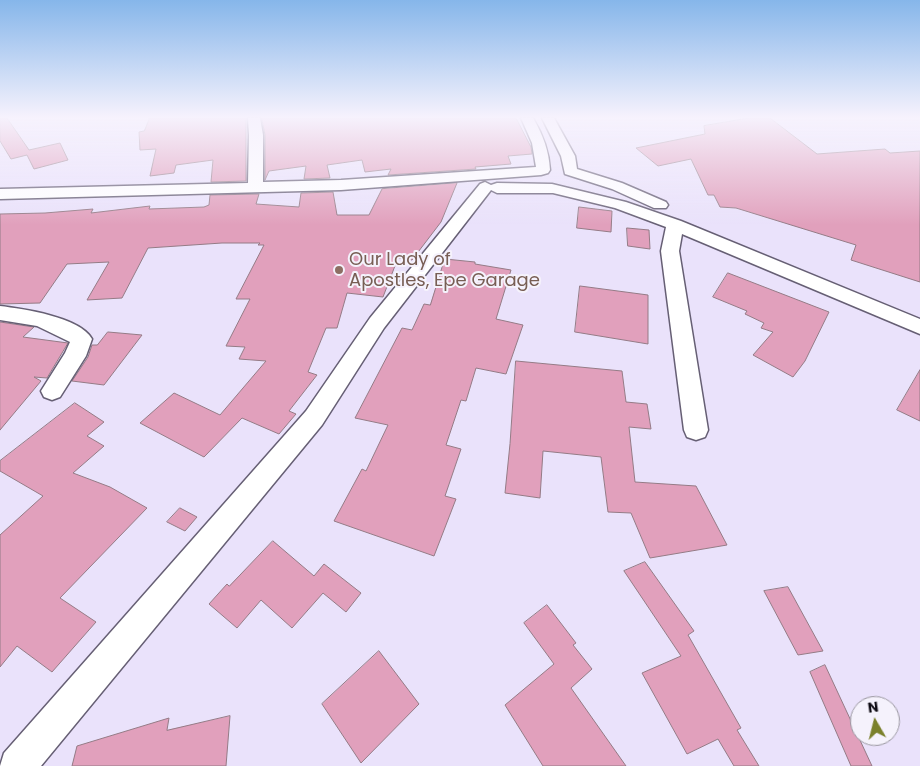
<!DOCTYPE html>
<html>
<head>
<meta charset="utf-8">
<style>
	body { margin:0 }
	#map { position:relative; width:920px; height:766px; overflow:hidden; background:#eae2fb; font-family:Poppins,sans-serif }
	canvas { display:block }
	.north { position:absolute; left:850px; top:696px; width:50px; height:50px; box-sizing:border-box; background:#f5f2fc; border:1px solid #99969f; border-radius:50%; rotate:352deg; font-size:14px; font-weight:700; line-height:20px; text-align:center; color:#0f0c14 }
	.north::after { content:''; display:block; margin:auto; width:18px; height:22px; background:#7b812c; clip-path:polygon(50% 0,100% 100%,50% 72%,0 100%) }
</style>
</head>
<body>
<div id="map">
<canvas width="920" height="766"></canvas>
<div class="north">N</div>
</div>
<script>
const context = document.querySelector('canvas').getContext('2d');
context.lineJoin = 'round';
function fillPath(path, color) {
  context.fillStyle = color;
  context.fill(path, 'evenodd');
}
function trace(path, color, width, dash) {
  context.strokeStyle = color;
  context.lineWidth = width;
  context.lineCap = dash ? 'butt' : 'round';
  context.setLineDash(dash || []);
  context.stroke(path);
}
function write(font, color, halo, rows, align = 'center') {
  context.font = font + ' Poppins,sans-serif';
  context.lineWidth = 4;
  context.setLineDash([]);
  context.textBaseline = 'middle';
  context.strokeStyle = halo;
  context.fillStyle = color;
  for (const [text, x, y, turn = 0] of rows) {
    context.save();
    context.translate(x, y);
    context.rotate((+turn || 0) * Math.PI / 180);
    context.textAlign = isNaN(turn) ? turn : align;
    if (halo) context.strokeText(text, 0, 0);
    context.fillText(text, 0, 0);
    context.restore();
  }
}
const building = new Path2D(`
	M0,118H7L29,150L60,143L68,160L34,169L27,155L11,159L0,141Z
	M150,118H246V181L211,182L213,160L176,165L174,173L150,176L156,149L140,150L139,132L144,131Z
	M262,118H516L531,147L532,154L508,156L511,164L475,167L476,169L388,175L391,169L365,172L362,160L327,165L330,178L304,179L306,166L269,171L265,180V135Z
	M749,118H770L817,154L885,149L890,153L920,151V282L851,260L856,245L736,208L720,207L714,195H708L691,159L658,166L636,148L705,134L704,126Z
	M457,183L441,222L412,260L398,258L383,297L347,293L337,328H326L308,372L317,375L289,411L296,414L279,434L242,418L204,457L140,423L174,393L220,415L266,361L239,359L245,347L226,346L250,299H236L264,245H258L260,243H222L148,248L122,298L87,300L109,262L67,264L40,303L0,304V214L45,213L93,209L91,213L150,206L149,209L204,207L209,205L210,195L259,194L256,204L299,207L301,193L333,192L337,215H369L382,189Z
	M579,207L612,211L611,232L577,228Z
	M627,228L649,230L650,249L628,246Z
	M445,259L475,262V264L511,270L496,319L523,325L506,374L476,368L466,401L461,400L446,445L461,449L445,496L456,499L434,556L334,521L362,469L366,471L388,425L355,418L402,328L412,330L424,304L430,305Z
	M728,273L829,312L805,361L793,377L753,355L773,332L761,328L764,323L745,314L747,311L713,297Z
	M580,286L648,295V344L575,332Z
	M0,322L34,327L23,337L68,343L47,378L34,377L41,381L0,430Z
	M108,332L142,335L104,385L72,381L88,357L92,345H97Z
	M516,361L622,371L626,402L647,404L651,429L629,427L635,482L696,486L727,545L650,558L631,513L608,512L601,457L543,451L540,498L505,493L510,444Z
	M920,370V421L897,410Z
	M75,403L104,422L87,436L104,446L73,473L110,487L147,508L60,598L96,622L52,672L17,646L0,667V535L43,496L0,471V461Z
	M180,508L197,517L185,531L167,522Z
	M273,541L314,576L324,564L361,593L346,612L323,593L292,628L261,600L237,628L209,604L227,584L229,586Z
	M645,562L694,631L688,635L741,728L737,730L759,766H734L718,739L687,754L642,673L681,656L624,571Z
	M788,587L823,651L798,655L764,591Z
	M547,605L576,643L573,645L592,669L571,688L626,766H543L505,705L554,664L524,623Z
	M379,651L419,704L361,763L322,704Z
	M825,665L872,766H851L810,672Z
	M230,716L226,766H72L77,746L169,718L167,730Z`);
const minor = new Path2D(`
	M248,118H260L263,135V182L341,180L536,167L532,143L521,118H533C543,135 549,151 550,170L548,173L541,175L341,190L0,199V189L248,183L249,135Z
	M542,118H554L575,156L577,169L622,183L666,202L668,205L666,208H654L612,189L565,174L561,156Z
	M485,182L491,185L497,183L552,184L626,202L681,221L920,319V334L682,234L679,251L708,430L705,437L696,440L687,437L684,430L661,251L666,227L615,208L553,193H497L491,190L384,328L322,425L41,766H0L4,753L306,411L370,318L480,184Z
	M0,306C24,309 80,317 92,339L86,356L60,397L52,400L44,397L41,391L65,353L70,342L37,326L0,320Z`);
const markers = [
	[339,270,5,"#8d6e63"]
];
const educationNames = [
	["Our Lady of",349,260],
	["Apostles, Epe Garage",349,281]
];
fillPath(building, '#e1a0bc');
trace(building, '#947b86', 1);
trace(minor, '#665f74', 3);
fillPath(minor, '#fff');
const sky = context.createLinearGradient(0, 0, 0, 225);
sky.addColorStop(0, '#86b6ea');
sky.addColorStop(0.52, '#f6f2fd');
sky.addColorStop(1, '#f6f2fd00');
context.fillStyle = sky;
context.fillRect(0, 0, 920, 225);
for (const [x, y, r, color] of markers) {
  const dot = new Path2D();
  dot.arc(x, y, r, 0, 2 * Math.PI);
  context.fillStyle = color;
  context.fill(dot);
  trace(dot, '#f5f2fc', 2);
}
write('18px', '#785e54', '#f5f2fc', educationNames, 'left');
</script>
</body>
</html>
